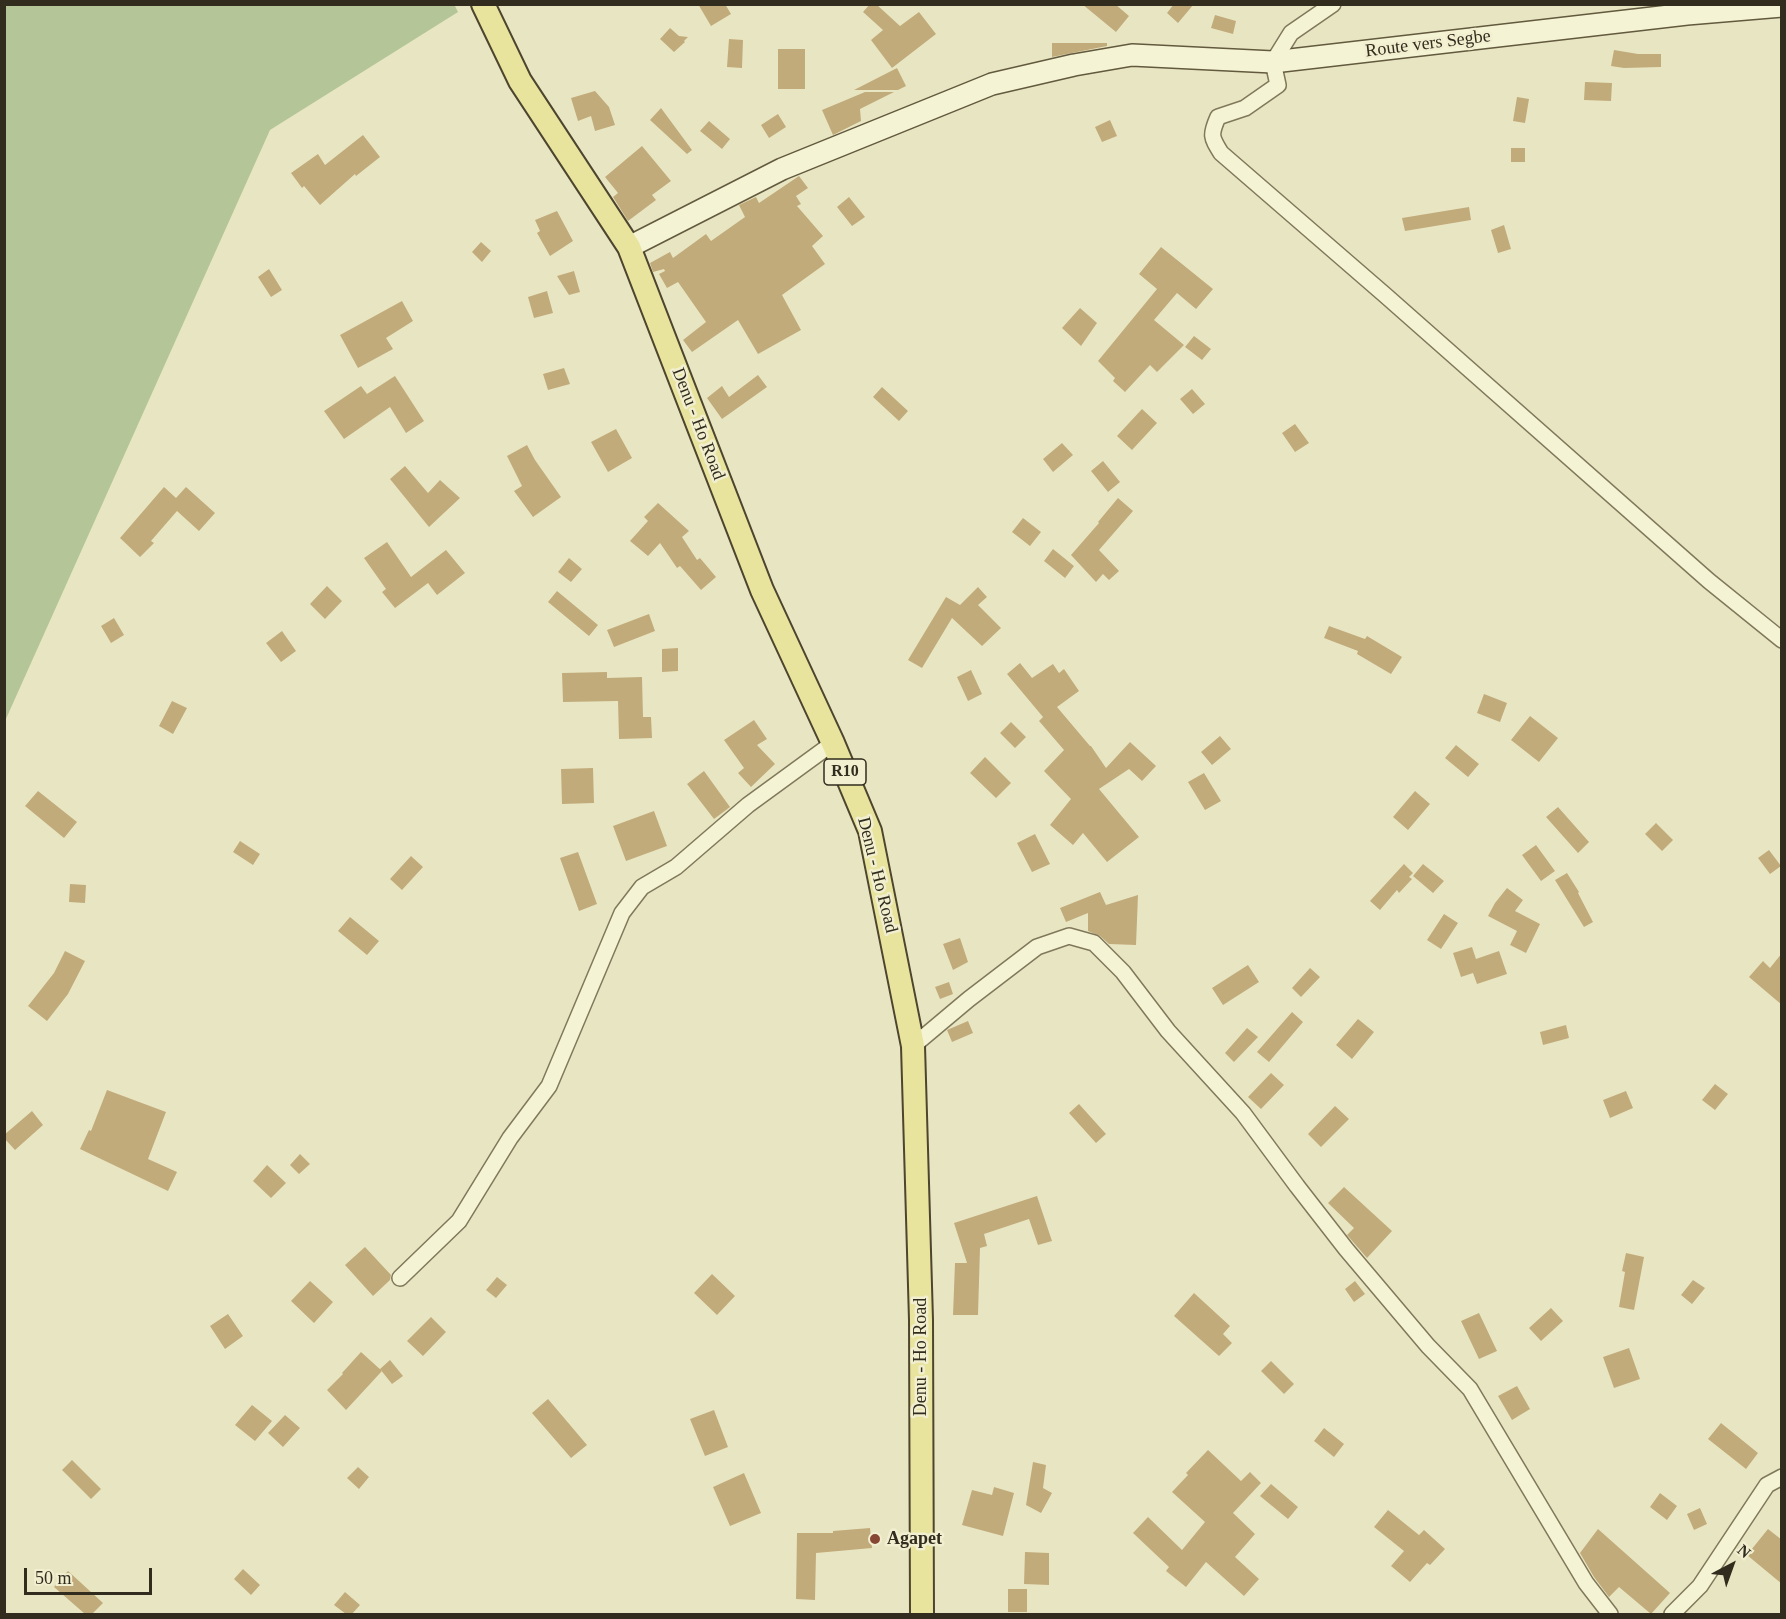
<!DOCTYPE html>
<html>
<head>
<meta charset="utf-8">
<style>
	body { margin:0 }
	#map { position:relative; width:1786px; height:1619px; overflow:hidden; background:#e8e6c2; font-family:Georgia,serif }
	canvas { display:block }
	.frame { position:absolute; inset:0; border:6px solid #312c1d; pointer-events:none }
	.north { position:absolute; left:1702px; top:1535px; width:60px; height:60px; -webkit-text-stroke:4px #f1efd0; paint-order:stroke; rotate:41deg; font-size:16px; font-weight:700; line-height:24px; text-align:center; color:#312c1d }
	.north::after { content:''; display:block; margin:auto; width:21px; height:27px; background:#312c1d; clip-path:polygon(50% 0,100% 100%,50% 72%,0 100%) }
	.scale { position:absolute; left:24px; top:1568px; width:128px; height:27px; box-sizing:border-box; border:3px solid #312c1d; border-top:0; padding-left:8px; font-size:18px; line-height:21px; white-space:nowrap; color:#312c1d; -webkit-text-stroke:4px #f1efd0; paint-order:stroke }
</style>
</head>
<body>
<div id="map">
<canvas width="1786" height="1619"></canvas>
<div class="frame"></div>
<div class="north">N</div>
<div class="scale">50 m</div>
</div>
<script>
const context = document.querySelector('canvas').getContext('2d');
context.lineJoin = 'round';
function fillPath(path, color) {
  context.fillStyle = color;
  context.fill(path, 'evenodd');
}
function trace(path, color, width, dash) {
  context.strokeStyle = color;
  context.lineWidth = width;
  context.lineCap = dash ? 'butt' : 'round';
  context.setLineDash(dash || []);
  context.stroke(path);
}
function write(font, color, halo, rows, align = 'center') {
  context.font = font + ' Georgia,serif';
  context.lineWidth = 5;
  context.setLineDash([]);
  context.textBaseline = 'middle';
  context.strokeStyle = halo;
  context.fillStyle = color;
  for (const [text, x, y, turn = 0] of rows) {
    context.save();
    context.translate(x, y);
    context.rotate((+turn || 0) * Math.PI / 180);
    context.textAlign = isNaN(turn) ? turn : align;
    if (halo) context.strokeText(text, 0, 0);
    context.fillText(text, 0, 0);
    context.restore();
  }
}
const green = new Path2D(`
	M5,4H454L458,12L270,130L5,721Z`);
const building = new Path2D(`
	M698,4H725L731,14L711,26Z
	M870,4H876L900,26L919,12L936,34L892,68L871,40L883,30L863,12Z
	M1082,4H1115L1129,16L1116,32Z
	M1174,4H1194L1178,23L1167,13Z
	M1215,15L1236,21L1233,34L1211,28Z
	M670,28L679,36L688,37L684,41L685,42L674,52L660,39Z
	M729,39L743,40L742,68L727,67Z
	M1052,43H1107V46L1052,57Z
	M778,49H805V89H778Z
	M1614,50L1638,54H1661V67L1624,68L1611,66Z
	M897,68L906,86L898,90H854Z
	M1585,82L1612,83L1611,101L1584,100Z
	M595,91L609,107L615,125L595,131L591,116L578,121L571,98Z
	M865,92H894L860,109L861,121L833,135L822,110Z
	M1517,97L1529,99L1525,123L1513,121Z
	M661,108L692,150L687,154L650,120Z
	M778,114L786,127L769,138L761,125Z
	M1110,120L1117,136L1102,142L1095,127Z
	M709,121L730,139L722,149L700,131Z
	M363,135L380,157L356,176L355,174L320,205L304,186L302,188L291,173L318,154L325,165Z
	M642,146L671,181L652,195L656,200L628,221L613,197L618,193L605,177Z
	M1511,148H1525V162H1511Z
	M799,176L808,188L796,196L801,204L797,206L823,236L812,246L825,264L782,295L801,330L758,354L738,320L692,352L683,340L706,322L678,282L667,288L659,274L665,271L664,269L653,272L650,263L670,252L673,258L706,234L711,241L745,217L739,205L756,197L759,203Z
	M849,197L865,217L852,226L837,207Z
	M1469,207L1471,220L1405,231L1402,218Z
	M557,211L573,241L550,256L537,233L540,231L535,220Z
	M1504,225L1511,249L1498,253L1491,230Z
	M481,242L491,251L482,262L472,252Z
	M1161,247L1213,289L1196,309L1177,293L1154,320L1184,345L1157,372L1150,365L1125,392L1113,381L1115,378L1098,361L1157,289L1139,274Z
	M269,269L282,290L271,297L258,277Z
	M574,271L580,292L569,295L557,276Z
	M547,291L553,313L534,318L528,297Z
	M402,301L413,321L386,338L393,349L358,368L340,335Z
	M1080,308L1097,323L1081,346L1062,328Z
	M1194,336L1211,349L1202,360L1185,347Z
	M564,368L570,384L548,390L543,374Z
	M758,375L767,387L722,419L707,398L722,386L729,397Z
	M395,376L424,421L406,433L390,407L344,439L324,411L361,386L367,394Z
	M882,387L908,411L899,421L873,397Z
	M1192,389L1205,404L1193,414L1180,399Z
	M1142,409L1157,423L1132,450L1117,436Z
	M1295,424L1309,443L1295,452L1282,433Z
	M616,429L632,458L608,472L591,442Z
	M1062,443L1073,455L1053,472L1043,459Z
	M527,445L535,460L561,497L533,517L514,491L522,486L507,456Z
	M1103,461L1120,482L1108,492L1091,471Z
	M405,466L428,493L440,480L460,498L429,527L390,479Z
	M164,487L176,498L186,487L215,513L199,531L177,511L151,541L154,543L140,557L120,538Z
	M1118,498L1133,511L1099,550L1119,571L1109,580L1103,574L1096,582L1071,555L1099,523L1098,522Z
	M658,503L689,531L682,537L697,560L700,558L716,577L701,590L680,566L677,568L660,543L648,556L630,541L648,521L644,517Z
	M1023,518L1041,532L1030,546L1012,532Z
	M387,542L411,577L446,550L465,573L437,595L428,583L395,608L382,592L386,589L364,558Z
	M1053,549L1074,566L1065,578L1044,561Z
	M569,558L582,569L571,582L558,572Z
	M327,586L342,601L325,619L310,604Z
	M978,587L987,597L978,605L1001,628L982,646L952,618L922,668L908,660L946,597L960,605Z
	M557,591L598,625L589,636L548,602Z
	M649,614L655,631L614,647L607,630Z
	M114,618L124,635L111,643L101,626Z
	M1329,626L1365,639L1367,636L1402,657L1391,674L1357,654L1358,651L1324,638Z
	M282,631L296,651L281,662L266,643Z
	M678,648V671L662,672V649Z
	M1020,663L1032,678L1053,664L1059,673L1064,669L1079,691L1057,707L1090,746H1091L1106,768L1130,742L1156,766L1142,781L1129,769L1099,789L1139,837L1107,862L1083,833L1073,845L1050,825L1071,799L1044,771L1064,750L1039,721L1043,717L1007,674Z
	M971,670L982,694L968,701L957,677Z
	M607,672V678L642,677L643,717H651L652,738L619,739L618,701L563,702L562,673Z
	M1484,694L1507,703L1500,722L1477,713Z
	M172,701L187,708L173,734L159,726Z
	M1530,716L1558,738L1539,762L1511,740Z
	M754,720L767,739L757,745L775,764L751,787L738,773L744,768L724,740Z
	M1011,722L1026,737L1015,748L1000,733Z
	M1220,736L1231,749L1212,765L1201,752Z
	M1456,745L1479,764L1468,777L1445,758Z
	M985,757L1011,783L996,798L970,773Z
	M593,768L594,803L562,804L561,769Z
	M704,771L730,807L714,819L687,784Z
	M1204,773L1221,801L1205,810L1188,782Z
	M38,791L77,822L64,838L25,806Z
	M1415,791L1430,804L1408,830L1393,817Z
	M1558,807L1589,842L1578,853L1546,817Z
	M654,811L667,846L626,861L613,826Z
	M1656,823L1673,840L1662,851L1645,834Z
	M1035,834L1050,864L1032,872L1017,843Z
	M240,841L260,854L253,865L233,852Z
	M1536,845L1555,871L1541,881L1522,855Z
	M1769,850L1781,866L1770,874L1758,858Z
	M578,852L597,904L579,911L560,858Z
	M411,856L423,867L402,890L390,879Z
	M1404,864L1413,873L1409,877L1412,879L1399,893L1397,890L1380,910L1370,901Z
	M1423,864L1444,881L1433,893L1413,876Z
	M1567,873L1579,892L1578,893L1593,922L1584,927L1555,880Z
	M70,884L86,885L85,903L69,902Z
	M1507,888L1523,900L1515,911L1540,924L1526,953L1510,945L1517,931L1488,916L1495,903Z
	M1100,892L1106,905L1138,895L1136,945L1109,944L1100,936L1088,931V913L1066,922L1060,908Z
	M1444,914L1458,923L1441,949L1427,940Z
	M350,917L379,941L367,955L338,931Z
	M960,938L968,962L953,970L943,944Z
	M1472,947L1476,959L1499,951L1507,974L1477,984L1473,973L1461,977L1453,953Z
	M65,951L85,961L68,994L47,1021L28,1006L54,973Z
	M1782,953V1005L1749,977L1763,961L1770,968Z
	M1248,965L1259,982L1223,1005L1212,988Z
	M1310,968L1320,977L1301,997L1292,988Z
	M949,982L953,994L940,999L935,987Z
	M1292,1012L1303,1022L1269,1062L1257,1052Z
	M1358,1019L1374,1032L1352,1059L1336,1045Z
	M968,1021L973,1033L952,1042L947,1030Z
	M1566,1025L1569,1038L1543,1045L1540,1032Z
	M1247,1028L1258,1037L1234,1062L1225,1053Z
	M1271,1073L1284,1085L1261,1109L1248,1097Z
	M1715,1084L1728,1094L1715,1110L1702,1100Z
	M107,1090L166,1112L148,1159L177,1172L168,1191L80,1149L89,1130L91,1131Z
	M1626,1091L1633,1108L1610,1118L1603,1100Z
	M1079,1104L1106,1134L1096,1143L1069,1113Z
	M1335,1106L1349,1119L1321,1147L1308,1134Z
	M32,1111L43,1125L15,1150L4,1138V1135Z
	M300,1154L310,1164L299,1174L290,1165Z
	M267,1165L286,1183L271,1198L253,1181Z
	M1344,1187L1392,1231L1367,1258L1347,1235L1354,1228L1328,1203Z
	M1037,1196L1052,1241L1038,1245L1029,1219L984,1234L987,1246L980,1248L978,1315H953L955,1263H967L954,1223Z
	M365,1247L391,1275L390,1280L373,1296L345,1265Z
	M1626,1253L1644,1257L1634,1310L1619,1307L1625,1272L1622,1271Z
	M712,1274L735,1296L717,1315L694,1293Z
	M497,1277L507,1285L496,1298L486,1290Z
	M1693,1280L1705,1288L1692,1304L1681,1295Z
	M310,1281L333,1302L314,1323L291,1301Z
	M1355,1281L1365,1294L1354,1302L1345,1289Z
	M1194,1293L1230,1326L1223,1334L1232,1343L1219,1356L1174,1316Z
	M1551,1308L1563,1321L1541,1341L1529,1328Z
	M1479,1313L1497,1351L1479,1359L1461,1321Z
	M228,1314L243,1336L225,1349L210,1326Z
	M431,1317L446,1332L423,1356L407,1341Z
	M1629,1348L1640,1379L1614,1388L1603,1357Z
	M361,1352L382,1371L346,1410L327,1390L343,1374L342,1373Z
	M390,1360L403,1376L392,1384L380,1369Z
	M1271,1361L1294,1384L1284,1394L1261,1371Z
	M1517,1386L1530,1409L1512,1420L1498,1396Z
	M548,1399L587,1445L571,1458L532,1413Z
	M252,1405L272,1421L255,1441L235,1425Z
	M714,1410L728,1447L705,1456L690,1419Z
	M285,1415L300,1428L283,1447L268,1433Z
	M1721,1423L1758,1453L1746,1469L1708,1439Z
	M1324,1428L1344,1444L1334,1457L1314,1441Z
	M1208,1450L1241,1481L1250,1472L1261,1483L1233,1513L1255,1534L1235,1557L1259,1579L1244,1596L1206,1562L1186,1587L1166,1571L1169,1567L1133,1533L1148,1517L1182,1550L1205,1522L1172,1492L1188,1475L1186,1473Z
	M72,1460L101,1489L91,1499L62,1470Z
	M1033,1462L1046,1465L1043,1488L1052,1493L1041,1513L1026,1505Z
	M358,1467L369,1477L359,1489L347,1478Z
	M744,1473L761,1513L730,1526L713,1487Z
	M1271,1484L1298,1507L1288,1519L1260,1496Z
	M994,1487L1014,1493L1003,1536L962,1525L972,1490L992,1495Z
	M1660,1493L1677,1506L1667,1520L1650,1507Z
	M1700,1508L1707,1524L1694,1530L1687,1514Z
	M1388,1510L1419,1535L1424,1530L1445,1549L1430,1565L1427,1563L1410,1582L1391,1566L1404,1551L1374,1527Z
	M870,1528L872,1548L816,1553L815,1600L796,1599L797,1533H833V1531Z
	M1598,1529L1670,1593L1651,1614L1619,1587L1609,1597L1594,1577L1580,1553Z
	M1768,1529L1782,1540V1584L1747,1555Z
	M1025,1552L1049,1553V1585L1024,1584Z
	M243,1569L260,1585L251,1595L234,1579Z
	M68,1571L103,1603L92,1614H85L54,1587Z
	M1008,1589H1027V1612H1008Z
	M345,1592L360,1605L352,1614H346L334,1605Z`);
const minor = new Path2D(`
	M1333,4L1291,33L1273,62L1278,85L1245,108L1218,117C1210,135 1211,137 1221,153L1385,295L1709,581L1782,640
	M913,1046L969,999L1037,947L1069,936L1094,943L1123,972L1168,1031L1243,1113L1297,1186L1346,1249L1428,1346L1470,1389L1586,1583L1610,1614
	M400,1278L459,1221L510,1138L549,1086L622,913L642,887L676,867L748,805L833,743
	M1672,1614L1700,1586L1767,1485L1782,1477`);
const secondary = new Path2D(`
	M629,247L782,169L992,84L1074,65L1132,55L1273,62L1687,14L1782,6`);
const primary = new Path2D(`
	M483,4L520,81L629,247L762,590L833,743L870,831L913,1046L921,1320L922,1614`);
const markers = [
	[875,1539,6,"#884732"]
];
const shields = [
	[845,772,42]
];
const shieldNames = [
	["R10",845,772]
];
const streetNames = [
	["Route vers Segbe",1428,44,-7],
	["Denu - Ho Road",698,424,69],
	["Denu - Ho Road",877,875,76],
	["Denu - Ho Road",921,1357,-90]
];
const poiNames = [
	["Agapet",887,1539]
];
fillPath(green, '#b4c597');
fillPath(building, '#c2ab7b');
trace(minor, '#80785b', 18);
trace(secondary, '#62593e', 24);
trace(primary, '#4e452f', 26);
trace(minor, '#f4f3d3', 15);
trace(secondary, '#f4f3d3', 21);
trace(primary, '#e8e49d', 22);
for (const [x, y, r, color] of markers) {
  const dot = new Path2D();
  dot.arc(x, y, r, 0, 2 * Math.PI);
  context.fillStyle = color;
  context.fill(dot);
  trace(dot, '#f1efd0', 2);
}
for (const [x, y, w] of shields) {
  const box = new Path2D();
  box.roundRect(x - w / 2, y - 13, w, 26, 4.5);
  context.fillStyle = '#f1efd0';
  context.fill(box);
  trace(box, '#312c1d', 1.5);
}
write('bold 16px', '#312c1d', null, shieldNames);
write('18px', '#312c1d', '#f1efd0', streetNames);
write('bold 18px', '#312c1d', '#f1efd0', poiNames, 'left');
</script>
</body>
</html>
